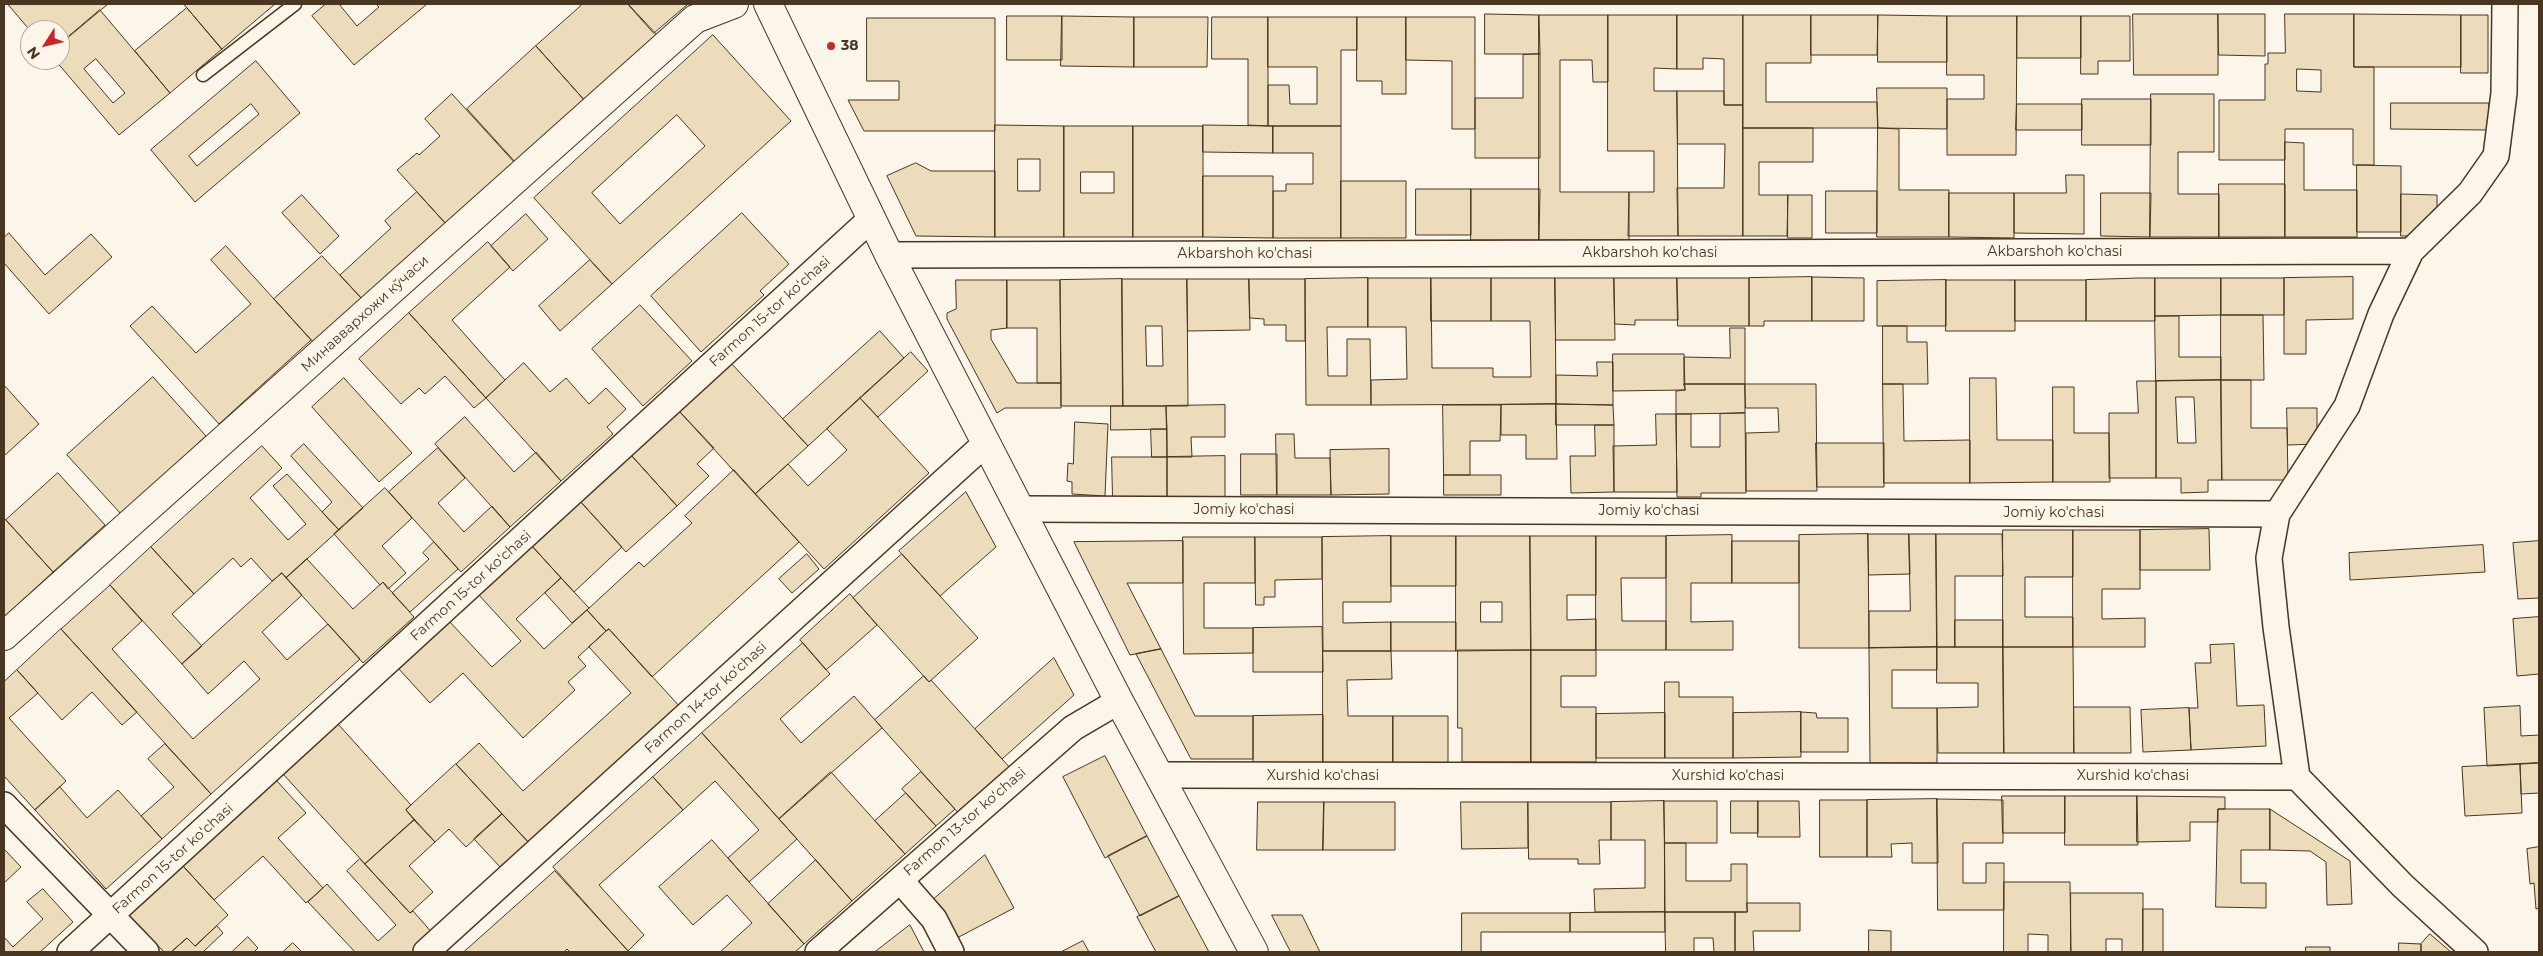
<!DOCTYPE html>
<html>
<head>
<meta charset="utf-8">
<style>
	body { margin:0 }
	#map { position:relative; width:2543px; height:956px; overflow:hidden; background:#fbf6e9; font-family:Montserrat,sans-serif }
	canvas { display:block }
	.frame { position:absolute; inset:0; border:5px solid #4a3520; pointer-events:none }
	.north { position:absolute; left:20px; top:20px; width:50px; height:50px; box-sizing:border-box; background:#fbf6e9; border:1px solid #b4a999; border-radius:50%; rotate:235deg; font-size:14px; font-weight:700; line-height:20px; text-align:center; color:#4a3520 }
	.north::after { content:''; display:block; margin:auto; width:18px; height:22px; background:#c62828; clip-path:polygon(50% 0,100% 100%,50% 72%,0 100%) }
</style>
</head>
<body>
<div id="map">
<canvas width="2543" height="956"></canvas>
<div class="frame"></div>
<div class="north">N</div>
</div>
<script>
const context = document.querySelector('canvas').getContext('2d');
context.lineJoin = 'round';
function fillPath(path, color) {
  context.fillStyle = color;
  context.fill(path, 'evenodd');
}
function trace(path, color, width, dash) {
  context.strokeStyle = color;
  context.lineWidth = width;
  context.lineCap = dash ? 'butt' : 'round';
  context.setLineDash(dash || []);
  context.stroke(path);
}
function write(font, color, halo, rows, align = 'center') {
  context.font = font + ' Montserrat,sans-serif';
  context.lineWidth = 4;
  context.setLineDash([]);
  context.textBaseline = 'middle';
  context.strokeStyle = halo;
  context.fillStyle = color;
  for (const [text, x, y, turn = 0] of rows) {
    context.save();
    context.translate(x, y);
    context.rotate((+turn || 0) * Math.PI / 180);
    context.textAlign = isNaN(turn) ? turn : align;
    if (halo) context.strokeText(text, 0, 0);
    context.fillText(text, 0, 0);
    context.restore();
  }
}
const building = new Path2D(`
	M8,4H108L60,44V30H30Z
	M184,4H275L222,49Z
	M326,4H339L357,26L379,7L376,4H427L354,65L312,16Z
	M583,4H628L658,36L586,102L536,46Z
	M628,4H688L654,33Z
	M187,8L222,49L170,93L135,51Z
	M100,10L170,93L119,135L55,60H60V44ZM96,59L125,93L113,103L84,69Z
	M1485,14L1539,15L1540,54H1485Z
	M2133,14H2218V75H2134Z
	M2218,14H2265V56L2219,55Z
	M2285,14H2354V67H2374V165H2353V129H2285V160H2219V100H2265V64H2268V53H2285ZM2297,69L2321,70V92L2297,91Z
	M2354,14L2461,15V67H2354Z
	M1539,15H1608V82H1593L1592,60H1560V192H1629V240H1539Z
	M1608,15H1677V69L1654,68V91H1677L1678,236H1628L1629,192H1654V151H1608Z
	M1677,15H1743V105H1724V59L1703,58V69H1677Z
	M1743,15H1811V63H1766V102H1877L1878,128H1743Z
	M1811,15H1878L1877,55H1811Z
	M1878,15L1947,16V62H1878Z
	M2461,15H2488V73H2461Z
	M1007,16H1062V60H1007Z
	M1062,16L1134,17V67L1061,66Z
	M1947,16H2017L2016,155H1947V99H1984V75H1947Z
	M2017,16H2081V58H2017Z
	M2081,16H2130V61H2098V74H2081Z
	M1134,17H1208L1207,67H1134Z
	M1212,17H1268V126L1248,125V59H1212Z
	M1268,17H1357V50H1341V126H1268V85H1289L1290,104H1317V67H1268Z
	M1357,17H1406V94H1382V81H1357Z
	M1406,17H1475V129H1452V61L1406,60Z
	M867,18H995V131H864L848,100H899V81H867Z
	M713,35L791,121L612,284L534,198ZM677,115L705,146L620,224L592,193Z
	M536,46L586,102L517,164L467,109Z
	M1540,54V158H1475V98H1523V55Z
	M256,61L300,113L195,202L151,150ZM251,104L259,114L197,166L189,156Z
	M1877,88H1947V129L1878,128Z
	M1677,91H1724V105H1743V236H1678L1677,188H1724L1725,144H1678Z
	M452,94L515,163L446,224L397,170L417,153L419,155L440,136L425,119Z
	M2151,94H2214V152H2178V194H2219V237H2150Z
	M2082,99H2151V145H2082Z
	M2391,103H2489L2488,130L2391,129Z
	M2017,104H2082V130H2016Z
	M995,125L1064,126V237H995ZM1018,159H1040V191H1018Z
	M1203,125L1273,126V153L1203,152Z
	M1064,126H1133V237H1064ZM1081,172H1114V193H1081Z
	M1133,126H1203V237H1133Z
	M1273,126H1341V238H1273V191H1286V184H1313V153H1273Z
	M1743,128H1813V162H1759V195H1788L1787,236H1743Z
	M1878,128L1899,129V190H1949V237H1877Z
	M2285,142L2304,143V190H2357V237H2285Z
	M916,163L931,171H995V237L916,236L887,176Z
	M2357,165L2401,166V232H2357Z
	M2066,175H2084V234L2014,233V193H2066Z
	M1203,176H1273V238L1203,237Z
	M1341,181H1406V238H1341Z
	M2219,184H2285V237H2219Z
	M1416,189H1471V235H1416Z
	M1471,189H1540L1539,240H1471Z
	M1826,191H1877V233H1826Z
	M417,192L446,224L363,300L340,275L391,228L385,221Z
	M1949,193H2014V238L1949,237Z
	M2101,193H2151L2150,237L2101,236Z
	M2401,194L2437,195V224L2424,236H2401Z
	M302,195L339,236L320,254L282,213Z
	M1788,195H1812V238H1788Z
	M742,213L789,264L760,291L764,295L701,352L651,296Z
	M526,214L548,239L513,271L491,246Z
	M9,233L45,275L91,234L112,257L49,314L4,263V238Z
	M488,242L510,267L452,320L505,380L486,398L409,313Z
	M226,246L311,340L219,424L130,326L152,306L196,353L251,304L211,260Z
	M322,256L363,300L315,344L274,299Z
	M590,260L612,284L560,331L539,306Z
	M1812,277V321H1764V326H1749V278Z
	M1812,277L1864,278V321H1812Z
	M2353,277V319L2306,320V354H2284V278Z
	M1368,278H1431L1432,368H1493V377H1531L1530,321H1491V278H1555L1556,404L1371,405V380L1407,379L1406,327H1368Z
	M1368,278V327H1327L1328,376H1347V339H1370L1371,405H1306L1305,279Z
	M1431,278H1491V321H1431Z
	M1555,278H1614L1615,340H1556Z
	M1614,278H1677L1678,320H1635V325L1615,324Z
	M1677,278H1749V326H1678Z
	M2139,278H2155V321H2086V280Z
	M2155,278H2221V315L2155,316Z
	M2221,278H2284V315H2221Z
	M1122,279H1187L1188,406H1123ZM1146,326H1162L1163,366H1147Z
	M1122,279L1123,406H1061L1060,280Z
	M1187,279H1249L1250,330L1188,331Z
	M1249,279H1305V341H1286V325H1264V319L1250,318Z
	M956,280H1007V328L991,330V339L1017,383H1061V408H1005L997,413L947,319V313L956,309Z
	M1007,280H1060L1061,383H1037V328H1007Z
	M1946,280H2015V331H1946Z
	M1946,280V326H1877V281Z
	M2015,280H2086V321H2015Z
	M640,305L692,361L643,406L592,349Z
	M409,313L486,398L474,408L445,376L425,394L419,388L401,404L359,359Z
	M2221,315H2263L2264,380H2221Z
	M2155,316H2179V357H2221V380L2156,381Z
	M1883,326H1907V342H1927L1928,384H1883Z
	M1730,328H1745V384H1684V357L1730,358Z
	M880,331L904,358L808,446L783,419Z
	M911,352L928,371L878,417L860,398Z
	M1613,354H1684L1685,390L1613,391Z
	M1597,362H1613V405L1556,404V375L1597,376Z
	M524,363L550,392L566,378L589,404L606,388L626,409L607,427L613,434L561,481L486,398Z
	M731,363L808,446L755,494L679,411Z
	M153,377L206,436L121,514L67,455Z
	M344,378L412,453L379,482L312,407Z
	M1970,378H1996L1997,440H2053V482L1970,483Z
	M2221,380L2222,480H2208V492L2181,493V478H2156V381ZM2176,397H2194L2196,443H2178Z
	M2221,380H2251V428H2287L2288,480H2222Z
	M2137,381H2156V478H2109V413H2138Z
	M1684,384H1745V413L1676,414V391L1685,390Z
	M1745,384H1816L1817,491H1746V433L1779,432L1778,408H1746Z
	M1883,384H1903L1904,441L1970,440V483H1884Z
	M4,385L39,424L4,456Z
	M2053,387H2074V433H2109L2110,482H2053Z
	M860,398L929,473L824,569L755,494L788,464L808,486L847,450L827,429Z
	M1556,404L1613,405L1614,425H1556Z
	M1556,404L1557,459H1526V435H1501V405Z
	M1225,405V437H1191L1192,457H1167L1166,406Z
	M1443,405H1501L1500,441H1470V475H1444Z
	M1111,406H1166L1167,429L1111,430Z
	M2287,408H2317V444L2288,445Z
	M679,411L714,448L697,464L709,476L677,506L631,455Z
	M1745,413L1746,493H1701V497H1677L1676,414H1691V447H1720V414Z
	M1656,414H1676L1677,492H1614L1613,446L1656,445Z
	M465,417L514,472L536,452L561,481L510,527L435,444Z
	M1075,422L1108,424L1105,496L1072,494V482L1067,481L1068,463L1073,464Z
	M1595,425H1614V492L1571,493L1570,456H1595Z
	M1151,429H1167V457H1152Z
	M1276,434H1294L1295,458H1330L1331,495H1277Z
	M1816,443H1884V487H1817Z
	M304,444L363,508L339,530L322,512L332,502L291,456Z
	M262,446L282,468L250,498L288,540L306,524L273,486L287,474L339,530L286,578L282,573L272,581L251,558L241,567L233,558L194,594L151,547Z
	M438,448L465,478L438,503L464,532L492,506L510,527L461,572L389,492Z
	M1389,449V494L1331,495L1330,450Z
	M1241,454H1277V495H1241Z
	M631,455L677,506L626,552L580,501Z
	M1225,456V497H1209V505H1167V457Z
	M1112,457H1167V500L1113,501Z
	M734,470L799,542L652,677L609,629L606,631L587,610L639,562L644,567L692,523L685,516Z
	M58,473L105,525L53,572L6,520Z
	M1444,475H1501V495H1444Z
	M385,488L412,518L382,546L406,573L388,589L383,582L380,585L334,534Z
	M966,492L996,547L940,596L899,551Z
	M580,501L622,547L574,592L532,546Z
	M4,518L53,572L4,617Z
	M2209,529L2210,570H2140V530Z
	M2003,530H2073V577H2025V617H2073V647H2003Z
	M2073,530H2140V589H2102V619L2145,618V647H2073Z
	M1868,534L1869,648H1799V535Z
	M1868,534H1909L1910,574L1869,575Z
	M1909,534H1936L1937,647L1869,648V611H1910Z
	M1936,534H2002L2003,576H1955V647H1937Z
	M1732,535V583H1691V622L1733,621V650H1666V536Z
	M1391,536H1456V586H1391Z
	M1391,536V602H1343V623L1391,622V651H1323L1322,537Z
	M1456,536H1530L1531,650L1456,651ZM1481,602H1502V622H1481Z
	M1530,536H1596V595H1567V620L1596,619V650H1531Z
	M1596,536H1666V578H1621L1622,621H1666V650H1596Z
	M1183,537H1255V583H1204V628H1253V653L1184,654Z
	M1255,537H1322V579L1275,580V597H1264V605H1256Z
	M1183,541V583H1127L1161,649L1130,655L1074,542Z
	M1732,541H1799V583H1732Z
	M2539,541V598L2518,599L2513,543Z
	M434,542L458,569L410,612L392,593L429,559L423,553Z
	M2483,545L2485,572L2350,580L2349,553Z
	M532,546L561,578L516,619L544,649L587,610L606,631L578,657L586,666L568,682L575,690L523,738L463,673L430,703L398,668L449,621L492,667L521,641L478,594Z
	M151,547L194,594L172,614L202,646L182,664L110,585Z
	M807,554L819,569L792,593L779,579Z
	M902,554L978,638L929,682L853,598Z
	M307,559L353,609L383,582L414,617L363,663L286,578Z
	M282,573L302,595L262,632L287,660L328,624L360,659L211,794L61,629L110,585L142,621L112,649L193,739L260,679L244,661L208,694L182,664Z
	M561,578L589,608L572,623L545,593Z
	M850,594L877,625L826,670L800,640Z
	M2539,617V674L2517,676L2513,619Z
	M1955,620H2003V647H1955Z
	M1391,622H1456V651H1391Z
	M1322,627L1323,672H1253V628Z
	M61,629L137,712L122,725L92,692L62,720L17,670Z
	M609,629L681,708L531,845L456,764L479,743L523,791L631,693L589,647Z
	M803,643L830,674L780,719L801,743L854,696L882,728L779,819L702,733Z
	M2234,644L2237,706L2264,705L2266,746L2191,750L2189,708H2198L2195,663H2211L2210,645Z
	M1937,647V670H1892V708H1937V763H1870L1869,648Z
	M1937,647H2003L2004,753H1938L1937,708L1978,707V683H1937Z
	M2003,647H2073L2074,753H2004Z
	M1161,649L1195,716H1253V759H1191L1136,654Z
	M1458,650H1531V762H1462V728H1458Z
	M1531,650H1596V676H1561V707H1596V762H1531Z
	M1323,651H1391L1392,679L1347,680L1348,716H1393V763H1323Z
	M1054,658L1074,695L1002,759L975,729Z
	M17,670L38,693L9,718L66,781L35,810L4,776V682Z
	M924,676L929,682L931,680L1011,769L960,815L875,720Z
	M1665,682H1679V697H1733V758H1665Z
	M2520,706L2521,736L2539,735V763L2487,766L2484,708Z
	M2074,707H2130L2131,753H2074Z
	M2189,708L2191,750L2143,752L2141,710Z
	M1801,712V757L1733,758V713Z
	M1801,712L1816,713L1817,718H1848V752H1801Z
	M1665,713V758H1596V714Z
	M1323,715V763H1253V716Z
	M1393,716H1448V763H1393Z
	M338,724L411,805L406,810L414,820L365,864L283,774Z
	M702,733L797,839L749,882L728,858L759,830L715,781L683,810L653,777Z
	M165,744L211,794L162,839L141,816L174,787L148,759Z
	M1105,756L1147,836L1105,858L1063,777Z
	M2539,763V793L2521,794L2520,764Z
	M456,764L502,814L466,847L449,829L435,842L406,810Z
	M2520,764L2522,813L2465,816L2462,767Z
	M831,772L905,854L852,901L779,819Z
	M921,772L955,809L936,826L902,789Z
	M653,777L683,810L599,885L644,935L628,951L553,867Z
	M276,780L306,813L278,838L323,888L306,903L263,856L214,900L183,866Z
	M60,787L87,818L118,790L162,839L106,889L35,810Z
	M906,793L936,826L905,854L875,821Z
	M2002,796H2065V833H2003Z
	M2065,796H2137L2138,845H2065Z
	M2137,796L2225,797V809H2218V822H2190V841L2137,842Z
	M1937,799L1938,863H1912V843L1891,844L1892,857H1867V800Z
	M1937,799L2003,800V843H1963V883H1986V863H2004V910H1938Z
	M1820,800H1867V857H1820Z
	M1664,801H1717V843H1665Z
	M1664,801L1665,912H1595L1594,889L1645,888V840H1611V802Z
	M1731,801H1758V833H1731Z
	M1758,801H1799L1800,837H1758Z
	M1258,802H1324L1323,850H1257Z
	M1324,802H1395V850H1323Z
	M1461,802H1528V848L1462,849Z
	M1528,802H1611V840H1599L1600,864H1578V859H1529Z
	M2218,809H2270V850H2241V883H2266V908L2216,907Z
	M2270,809L2350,861L2352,904L2327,905L2326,862L2310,851L2270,850Z
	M502,814L529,843L501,868L474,839Z
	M414,820L435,842L409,866L433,892L410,913L365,864Z
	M1147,836L1179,896L1140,916L1108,856Z
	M712,840L804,944L795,952H720L752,923L727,895L693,925L659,887Z
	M1665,843H1686V881H1731V864H1747V912H1665Z
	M2539,847V908L2536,909L2534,883L2530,884L2527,849Z
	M4,849L21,867L4,883Z
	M985,855L1014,908L955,939L934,899Z
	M360,859L410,913L413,911L434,935L415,952H355L308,902L327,884L378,941L396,925L347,871Z
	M816,860L852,901L804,944L768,904Z
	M183,866L228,915L195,946L187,938L171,952H164L129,915Z
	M555,871L629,952H570L567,949L564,952H464Z
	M2004,882H2070L2071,952H2048V935L2028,934V952H2004Z
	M43,889L73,922L40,952H4V937L13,947L43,919L27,902Z
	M2071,893H2143V952H2122V939H2106V952H2071Z
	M1179,896L1209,952H1156L1137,917Z
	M1747,903H1800V931H1753L1754,952H1735V912H1747Z
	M2143,909H2163V952H2143Z
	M1665,912H1735V952H1714L1713,938H1694V952H1666Z
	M1665,912V932H1570V913Z
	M1462,913H1570V932H1481V952H1462Z
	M1272,915H1302L1320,952H1291Z
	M910,925L924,952H875Z
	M217,926L223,933L204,951L205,952H171L187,938L195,946Z
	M1869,930L1891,931V952H1869Z
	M2430,934L2451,952H2421V944Z
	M248,937L258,948L254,952H232Z
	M1083,941L1089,952H1061Z
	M293,943L302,952H283Z
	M2399,943L2421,944V952H2399Z
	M2306,947H2330V952H2306Z`);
const service = new Path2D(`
	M203,75L295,4`);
const minor = new Path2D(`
	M889,255L2411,251
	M1021,509L2277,514
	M1160,775L2297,777
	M4,805L146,952
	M900,880L934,919L951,952
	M70,952L872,218
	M426,952L986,443
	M818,952L1073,728L1119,701
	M2475,952L2403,886L2297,777L2276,627L2269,558L2277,514L2347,406L2381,314L2411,251L2470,193L2496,156L2504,93L2505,4`);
const tertiary = new Path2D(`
	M768,4L889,255L1119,701L1254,952
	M4,636L695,19L734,4`);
const markers = [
	[831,46,5,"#c62828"]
];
const poiNames = [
	["38",841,46]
];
const streetNames = [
	["Akbarshoh ko'chasi",2055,252],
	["Akbarshoh ko'chasi",1650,253],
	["Akbarshoh ko'chasi",1245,254],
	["Farmon 15-tor koʻchasi",770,312,-42],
	["Минаввархожи кўчаси",365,314,-42],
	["Jomiy ko'chasi",1244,510],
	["Jomiy ko'chasi",1649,511],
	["Jomiy ko'chasi",2054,513],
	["Farmon 15-tor koʻchasi",471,586,-42],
	["Farmon 14-tor koʻchasi",706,698,-42],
	["Xurshid ko'chasi",1323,776],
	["Xurshid ko'chasi",1728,776],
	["Xurshid ko'chasi",2133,776],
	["Farmon 13-tor koʻchasi",965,822,-41],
	["Farmon 15-tor koʻchasi",173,859,-42]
];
fillPath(building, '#ecdcbc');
trace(building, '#4a3520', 1);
trace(service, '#4a3520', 15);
trace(minor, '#4a3520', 28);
trace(tertiary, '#4a3520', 30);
trace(service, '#fbf6e9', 12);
trace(minor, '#fbf6e9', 25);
trace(tertiary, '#fbf6e9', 28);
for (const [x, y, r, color] of markers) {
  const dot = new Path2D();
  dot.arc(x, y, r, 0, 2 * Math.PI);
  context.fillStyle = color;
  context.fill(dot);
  trace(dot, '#fbf6e9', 2);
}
write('bold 14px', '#4a3520', '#fbf6e9', poiNames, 'left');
write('14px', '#4a3520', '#fbf6e9', streetNames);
</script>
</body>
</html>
